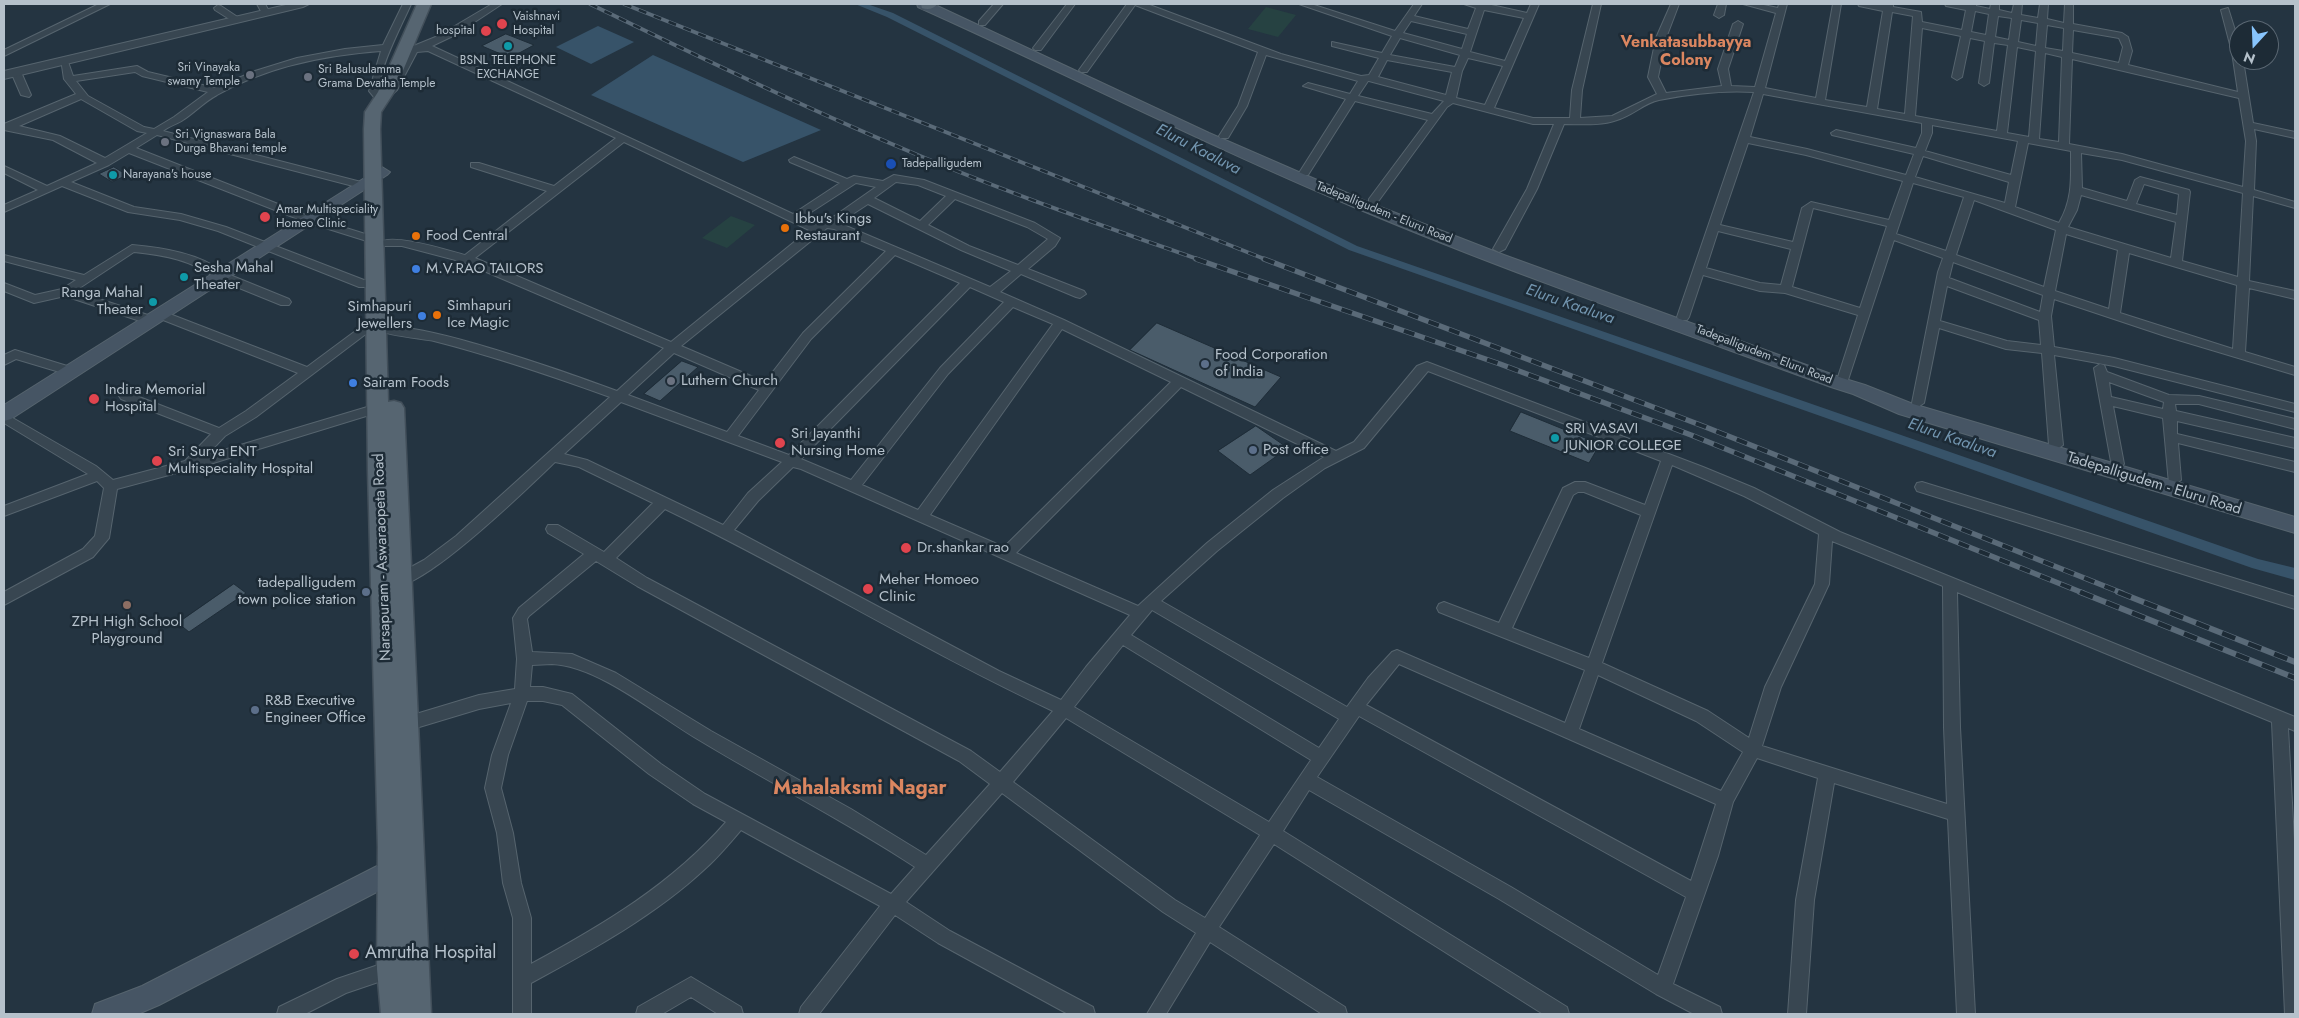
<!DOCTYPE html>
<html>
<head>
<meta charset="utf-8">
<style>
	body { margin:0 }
	#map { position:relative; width:2299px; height:1018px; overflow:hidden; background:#243441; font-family:Jost,sans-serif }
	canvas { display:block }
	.frame { position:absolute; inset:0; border:5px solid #b5c1cb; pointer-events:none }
	.north { position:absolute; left:2229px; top:20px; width:50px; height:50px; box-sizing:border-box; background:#1d2b36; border:1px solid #5a6772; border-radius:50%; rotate:200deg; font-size:14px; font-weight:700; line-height:20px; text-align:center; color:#b5c1cb }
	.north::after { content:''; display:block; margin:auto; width:18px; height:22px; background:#88c5fd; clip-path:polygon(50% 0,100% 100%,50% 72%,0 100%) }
</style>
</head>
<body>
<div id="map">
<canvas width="2299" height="1018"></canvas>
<div class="frame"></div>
<div class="north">N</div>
</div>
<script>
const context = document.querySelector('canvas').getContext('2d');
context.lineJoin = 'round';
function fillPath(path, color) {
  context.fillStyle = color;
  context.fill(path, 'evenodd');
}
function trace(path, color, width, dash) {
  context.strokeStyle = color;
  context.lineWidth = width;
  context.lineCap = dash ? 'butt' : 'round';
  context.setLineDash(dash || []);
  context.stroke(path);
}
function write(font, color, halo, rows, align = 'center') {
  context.font = font + ' Jost,sans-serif';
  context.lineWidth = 5;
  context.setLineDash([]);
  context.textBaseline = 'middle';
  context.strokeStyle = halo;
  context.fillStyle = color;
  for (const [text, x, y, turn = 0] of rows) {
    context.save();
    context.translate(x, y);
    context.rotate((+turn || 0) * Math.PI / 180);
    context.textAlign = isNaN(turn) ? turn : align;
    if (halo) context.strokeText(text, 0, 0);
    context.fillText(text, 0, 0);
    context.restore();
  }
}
const green = new Path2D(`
	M1266,7L1296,15L1278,37L1248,29Z
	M731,216L755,225L727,248L702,238Z`);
const water = new Path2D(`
	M598,26L634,42L591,64L556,47Z
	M653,55L821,130L743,162L591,95Z`);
const canal = new Path2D(`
	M855,4H867L893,13L1357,246L2258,559L2295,568V580L2252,568L1349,250L887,17Z`);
const building = new Path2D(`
	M506,34L534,45L510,58L482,46Z
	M114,167L127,175L112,182L99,174Z
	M1157,323L1281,377L1255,407L1130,350Z
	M682,361L698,367L660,401L644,394Z
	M1521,412L1600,444L1589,463L1510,431Z
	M1256,426L1288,448L1250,475L1218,451Z
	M234,584L246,593L189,632L178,623Z`);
const minor = new Path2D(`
	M99,4H110L4,56V50Z
	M257,4H265L270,13L269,15H263Z
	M403,4H411C404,21 372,80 381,95L388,88L411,47L438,36L492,4H502L455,35L432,46L793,214L840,183L790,162L789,160L794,157L847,179L854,176L883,181L894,175L924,180L1035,223L1060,238L1055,246L1028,269L1084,291L1086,294L1080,298L1076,297L1021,274L1000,292L1064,320L1336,451L1354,442L1417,366L1427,362L1703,467L1754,488L1840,532L2295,717V731L2288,728L2295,859V1014H2285L2272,722L1957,592L1960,727L1975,1014H1957L1948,819L1834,783L1814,900L1806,1014H1788L1796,900L1818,778L1757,758L1733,802L1718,856L1673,984L1720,1007L1722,1014H1694L1656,994L1499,899L1309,790L1283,831L1567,1007L1569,1014H1543L1274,844L1219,927L1345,1007L1347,1014H1322L1210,942L1166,1014H1147L1196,933L1163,912L1002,793L906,902L950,931L1093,1007L1095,1014H1068L938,943L895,915L819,1014H799L801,1007L880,906L741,830C730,843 719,856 707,867C656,915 592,950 531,983V1014H513V918L503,883L497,833L485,788L492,755L511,703L479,709L406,731L400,729L398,724L400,719L406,717L479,695L515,689L517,659L513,618L519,608L584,554L548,533L546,529L548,525H558L604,552L653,503L579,467L555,462C532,484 419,595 391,586L389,582L391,578L424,560L456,536L610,397C552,376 493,356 434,341C424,339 385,335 382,331C398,311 588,380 617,391L664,348L463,262L402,246H385L379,243C391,232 449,251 465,255L547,191L471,167V163H479L554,186L616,138L428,51L417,52L397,90L384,102H378L369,91L381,51C325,55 266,67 217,95C204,102 195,112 183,120C177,124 169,126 163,131L365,183V187H357L157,135L136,148L311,217L378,238V242H370L303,221L129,153L109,165L71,182L134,207L181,214L226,227L364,280H380L382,283L376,287H359L218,231L180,220L128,212L62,186L4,212V205L38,190L4,173V166L47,186L97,163L53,140L4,130V124L76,94L64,79L61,59H67L73,76L137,66L148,72L215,88L255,71L297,58L345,49L383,45ZM135,72L142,76L208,92L174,117L154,129L144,127L88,96L76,81ZM81,99L137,131L147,133L105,158L60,136L19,126ZM624,142L809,230L671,342L475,258ZM896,182L918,185L946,196L920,221L874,198ZM856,183L876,187L826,222L817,225L802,218ZM955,199L1027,227L1048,239L1018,265L969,246L928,225ZM868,204L961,250L1011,271L990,287L839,223ZM827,228L834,229L886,251L803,333L765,382L681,346ZM895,255L960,283L789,455L738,436L811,339ZM970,287L1004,302L940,368L851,480L801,459ZM1013,307L1053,324L918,510L862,485L948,374ZM1062,329L1171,382L1004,547L930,515ZM674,353L759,390L727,432L628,395ZM1428,371L1661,461L1645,505L1585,482H1575L1563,488L1499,623L1444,602L1439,604L1437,608L1439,612L1585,670L1565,723L1397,650L1392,652L1368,678L1347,707L1161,601L1217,551L1283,498L1325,468L1364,448ZM1181,387L1324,457L1273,490L1207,543L1138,606L1016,553ZM621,402L782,462L748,493L723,525L587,460L564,454ZM1672,465L1744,496L1819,534L1815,584L1765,687L1749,738L1708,711L1602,663ZM793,467L801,469L1130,615L1086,667L1061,700L999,671L734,530L758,501ZM1578,492H1584L1641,515L1589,658L1512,628L1573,495ZM665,509C796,572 921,649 1053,711L1000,772L971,751L647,578L616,558ZM1832,541L1943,586L1944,727L1947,804L1762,746L1781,687L1829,584ZM596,561L637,586L959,761L990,784L926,855L851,809L711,731L616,673L572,654L532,652L527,619L529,616ZM1152,610L1339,719L1319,748L1131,635ZM1123,645L1311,760L1269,822L1074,707ZM552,664C599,666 658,716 699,740C770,783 845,821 915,867L891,894L705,794L661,764L572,694L543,687H530L532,665ZM1399,664L1716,804L1691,881L1366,705ZM1598,675L1696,721L1743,752L1721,791L1579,729ZM527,701H543L562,705L649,774L693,804L726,822C672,884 603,925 531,964V918L521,883L513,833L501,788L508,755ZM1359,716L1686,897L1658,975L1511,887L1317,777ZM1066,718L1260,835L1205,918L1175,900L1013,782Z
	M994,4H1003L985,25H979V21Z
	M1067,4H1075L1041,50H1035L1033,48Z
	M1127,4H1147L1281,54L1361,76L1369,75L1379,58L1332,46V42L1382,53L1392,36L1299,4H1311L1395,31L1414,4H1422L1414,16L1468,29L1476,8L1464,4H1487L1527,13L1531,4H1539L1494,108L1533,118H1570L1572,90L1593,4H1601L1582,90L1580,118L1612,116L1657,94L1648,77L1656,38L1671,4H1679L1666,38L1658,77L1666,93L1722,86L1718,69L1733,24L1738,21L1743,24L1728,69L1731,86L1755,87L1776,13L1743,4H1759L1778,8L1779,4H1787L1765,88L1816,98L1833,4H1841L1825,100L1867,107L1883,11L1859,6L1858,4H1893V7L1921,12L1922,22L1962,30L1966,10L1946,6L1945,4H1976V6L1990,9L1991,4H1999V10L2012,13L2014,4H2022L2021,15L2038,18L2040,4H2048L2047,19L2064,23L2065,4H2073V24L2122,33L2128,37L2132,51L2128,65L2238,92L2232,52L2221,10L2228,8L2239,43V60H2243L2253,123L2295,132V138L2254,129L2256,141L2254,190L2295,202V208L2253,196L2249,281L2295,291V299L2249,288L2245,352L2295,367V375L2165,336L2054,299L2051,316L2054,347L2114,358L2295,404V412L2114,366L2054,355L2063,445L2056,450L2049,445L2042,353L2006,349L1939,328L1924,403L1918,407L1913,406L1912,403L1938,272L1943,258L1894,240L1848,380L1844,381L1838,377L1858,315L1785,293L1760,291L1703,275L1689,317L1687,320H1679L1677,317L1754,92C1722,90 1689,94 1659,100C1644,103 1632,116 1617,120C1600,126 1581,124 1564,124L1537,189L1505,249L1499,252L1493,249L1527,189L1554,124H1533L1453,103L1447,107L1377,203H1369V199L1428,120L1355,101L1308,175H1300L1299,173L1346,99L1303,86L1308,83L1350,94L1358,81L1266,55L1247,106L1228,138H1220L1219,136L1238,106L1258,52L1135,5L1087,72H1081L1079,70ZM1484,10L1524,18L1505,61L1470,52ZM1975,11L1989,14L1986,35L1971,32ZM1892,12L1913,16L1905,114L1877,109ZM1998,16L2012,18L2009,40L1995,37ZM2021,20L2038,23L2036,46L2018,42ZM1411,21L1467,34L1462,49L1403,33ZM2047,25L2064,28L2063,51L2045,48ZM1922,28L1961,36L1952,77L1957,80L1962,77L1970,38L1985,41L1979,83L1984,86L1989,83L1994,43L2008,45L1997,131L1915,116ZM2073,30L2119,38L2123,47L2119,63L2072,53ZM1400,38L1460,55L1455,67L1390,55ZM2017,47L2036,51L2029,137L2007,133ZM2045,53L2062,57L2059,142L2039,139ZM1468,58L1503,66L1485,105L1456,98L1462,71ZM2072,59L2239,98L2246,141L2243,187L2122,154L2069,144ZM1387,60L1452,72L1446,95L1378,77ZM1368,81H1369L1444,101L1432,114L1358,96ZM1763,94L1922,123V133L1916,148L1836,130L1831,133L1832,135L1914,154L1906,175L1807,149L1750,137ZM1932,125L2018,141L2011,175L1925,151L1932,133ZM1748,143L1806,155L1903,181L1889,220L1811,202L1802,208L1793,242L1720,225ZM2028,143L2071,151C2071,178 2073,199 2059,223L2015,207ZM2081,153L2122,160L2243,193L2238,277L2182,261L2190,192L2189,190L2140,177L2135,180L2127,201L2082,188ZM1923,156L2009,182L2005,203L1915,177ZM1913,183L1964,197L1946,251L1896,234ZM2144,184L2179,194L2177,215L2136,204ZM2081,195L2176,222L2171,258L2068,227L2077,210ZM1974,200L2056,230L2044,287L1956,255ZM1813,208L1887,226L1860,308L1792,287ZM1718,231L1791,249L1781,285L1760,283L1706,268ZM2066,234L2118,250L2109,309L2055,291ZM2129,253L2237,285L2233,349L2120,313ZM1953,262L2043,295L2040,312L1949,278ZM1947,286L2039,320L2041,345L2007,341L1940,321Z
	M1718,4H1726L1724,15L1719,18L1714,15Z
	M218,5L221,6L242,20L234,22L215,10L214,8Z
	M16,69L21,72L31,95L29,97L21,95L11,72Z
	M132,245C164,248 199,253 225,273L289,299L291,302L289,305H281L217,279C193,260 163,255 134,252L75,291L157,318L159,321L157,324H149L65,296L34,303L4,291V283L35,295L62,289L76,280L4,261V255L84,275Z
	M162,311L307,367L373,318H381L383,321L256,417L225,436L207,455L384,402L390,406L389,409L210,464L117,489L109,538L93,557L4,605V592L83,549L95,536L104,488L97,481L4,516V506L88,474L4,423V413L96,466L113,480L185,461L211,434L121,399L119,396L121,393H129L219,428L246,411L298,373L158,318L156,315L158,312Z
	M15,350L77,369L79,372L73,376L16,359L4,365V355Z
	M2100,364L2104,365L2107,372L2169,395L2199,396L2295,419V429L2199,404H2175L2176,411L2295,438V448L2177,421V434L2295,462V472L2178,443L2181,480L2174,485L2169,484L2163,418L2113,406L2124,464L2117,469L2112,467L2094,368ZM2109,382L2164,402L2163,409L2111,397Z
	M1922,482L2295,597V609L1917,491L1915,487L1917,483Z
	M393,960L399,963L402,969L399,975L346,993L305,1014H277L279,1007L337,979Z
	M691,977L741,1007L743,1014H718L691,997L662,1014H636L638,1007Z`);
const tertiary = new Path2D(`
	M290,4H309L303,7L4,79V71Z`);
const secondary = new Path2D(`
	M917,4H933L1209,133L1370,203L1504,255L1842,378L1865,385L1913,404L2295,517V533L1899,414L1853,394L1831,387C1672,329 1512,274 1356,208C1208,146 1065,73 918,7Z
	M382,167L390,172L387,175L11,419L4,421V405Z
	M401,857L410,861L414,869L410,877L396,882L159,1005L138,1014H92L95,1004L142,986L383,863Z`);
const primary = new Path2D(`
	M417,4H431L394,92L381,112L380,129L388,402L394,401L401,403L404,408L431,1014H381L377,969L378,847L368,471L364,129L365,112L378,92Z
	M921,4H937C934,9 928,10 922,8Z`);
const railFar2 = new Path2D(`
	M590,4C695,55 799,105 906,150C1002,191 1101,225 1200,260
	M624,4L1267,260`);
const railFar1 = new Path2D(`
	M1196,259L1500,364L1691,435L2083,593
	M1264,259L1703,426L2122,593`);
const rail = new Path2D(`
	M2080,592L2295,678
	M2118,592L2295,662`);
const markers = [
	[502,24,6,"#e0444e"],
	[486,31,6,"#e0444e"],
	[508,46,5,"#0f9aa8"],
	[250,75,5,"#6b7280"],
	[308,77,5,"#6b7280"],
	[165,142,5,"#6b7280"],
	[891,164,6,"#1a4fb4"],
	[113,175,5,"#0f9aa8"],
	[265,217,6,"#e0444e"],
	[785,228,5,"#e8710a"],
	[416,236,5,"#e8710a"],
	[416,269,5,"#3f7fe0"],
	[184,277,5,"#0f9aa8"],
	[153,302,5,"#0f9aa8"],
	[437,315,5,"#e8710a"],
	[422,316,5,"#3f7fe0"],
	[1205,364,5,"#5c6f8a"],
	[671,381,5,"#6b7280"],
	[353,383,5,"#3f7fe0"],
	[94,399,6,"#e0444e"],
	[1555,438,5,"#0f9aa8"],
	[780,443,6,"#e0444e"],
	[1253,450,5,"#5c6f8a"],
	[157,461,6,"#e0444e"],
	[906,548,6,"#e0444e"],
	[868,589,6,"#e0444e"],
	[366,592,5,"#5c6f8a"],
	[127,605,5,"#8d6e63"],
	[255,710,5,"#5c6f8a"],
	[354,954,6,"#e0444e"]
];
const farPoinames = [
	["Vaishnavi",513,17],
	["Hospital",513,31],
	["hospital",475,31,"right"],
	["BSNL TELEPHONE",508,61,"center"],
	["EXCHANGE",508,75,"center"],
	["Sri Vinayaka",240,68,"right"],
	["swamy Temple",240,82,"right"],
	["Sri Balusulamma",318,70],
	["Grama Devatha Temple",318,84],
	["Sri Vignaswara Bala",175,135],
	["Durga Bhavani temple",175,149],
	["Tadepalligudem",902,164],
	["Narayana's house",123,175],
	["Amar Multispeciality",276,210],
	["Homeo Clinic",276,224]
];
const farStreetnames = [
	["Tadepalligudem - Eluru Road",1384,213,22],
	["Tadepalligudem - Eluru Road",1764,355,21]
];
const poiNames = [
	["Ibbu's Kings",795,219],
	["Restaurant",795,236],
	["Food Central",426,236],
	["Sesha Mahal",194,268],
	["Theater",194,285],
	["M.V.RAO TAILORS",426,269],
	["Ranga Mahal",143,293,"right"],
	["Theater",143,310,"right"],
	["Simhapuri",447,306],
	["Ice Magic",447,323],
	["Simhapuri",412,307,"right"],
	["Jewellers",412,324,"right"],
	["Food Corporation",1215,355],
	["of India",1215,372],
	["Luthern Church",681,381],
	["Sairam Foods",363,383],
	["Indira Memorial",105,390],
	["Hospital",105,407],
	["SRI VASAVI",1565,429],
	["JUNIOR COLLEGE",1565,446],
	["Sri Jayanthi",791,434],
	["Nursing Home",791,451],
	["Post office",1263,450],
	["Sri Surya ENT",168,452],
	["Multispeciality Hospital",168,469],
	["Dr.shankar rao",917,548],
	["Meher Homoeo",879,580],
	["Clinic",879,597],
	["tadepalligudem",356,583,"right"],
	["town police station",356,600,"right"],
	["ZPH High School",127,622,"center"],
	["Playground",127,639,"center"],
	["R&B Executive",265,701],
	["Engineer Office",265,718]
];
const streetNames = [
	["Tadepalligudem - Eluru Road",2154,484,17],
	["Narsapuram - Aswaraopeta Road",383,557,-92]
];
const farDistrictnames = [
	["Venkatasubbayya",1686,43],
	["Colony",1686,61]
];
const waterNames = [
	["Eluru Kaaluva",1198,150,27],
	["Eluru Kaaluva",1570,305,19],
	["Eluru Kaaluva",1952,439,19]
];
const nearPoinames = [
	["Amrutha Hospital",365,954]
];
const districtNames = [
	["Mahalaksmi Nagar",860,789]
];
fillPath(green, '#264242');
fillPath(water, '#375369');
fillPath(canal, '#375369');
fillPath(building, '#4a5c6a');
trace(building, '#1f2d38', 1);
trace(minor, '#56646e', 2);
trace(tertiary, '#56646e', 2);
trace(secondary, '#56646e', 2);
trace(primary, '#424f5a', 3);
fillPath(minor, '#384651');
fillPath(tertiary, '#384651');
fillPath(secondary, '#465564');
fillPath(primary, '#566571');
trace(railFar2, '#5a6a78', 4);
trace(railFar1, '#5a6a78', 5.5);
trace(rail, '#5a6a78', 6);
trace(railFar2, '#1d2b36', 2.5, [8]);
trace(railFar1, '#1d2b36', 4, [11]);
trace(rail, '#1d2b36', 4.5, [14]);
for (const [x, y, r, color] of markers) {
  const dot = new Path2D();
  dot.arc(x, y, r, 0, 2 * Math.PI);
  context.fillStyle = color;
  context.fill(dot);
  trace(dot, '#1d2b36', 2);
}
write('12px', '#b5c1cb', '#1d2b36', farPoinames, 'left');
write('12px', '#b5c1cb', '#1d2b36', farStreetnames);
write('15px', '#b5c1cb', '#1d2b36', poiNames, 'left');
write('15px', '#b5c1cb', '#1d2b36', streetNames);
write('bold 16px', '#db8660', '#1d2b36', farDistrictnames);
write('italic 16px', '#7396b0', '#1d2b36', waterNames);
write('18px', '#b5c1cb', '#1d2b36', nearPoinames, 'left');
write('bold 20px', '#db8660', '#1d2b36', districtNames);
</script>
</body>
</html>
